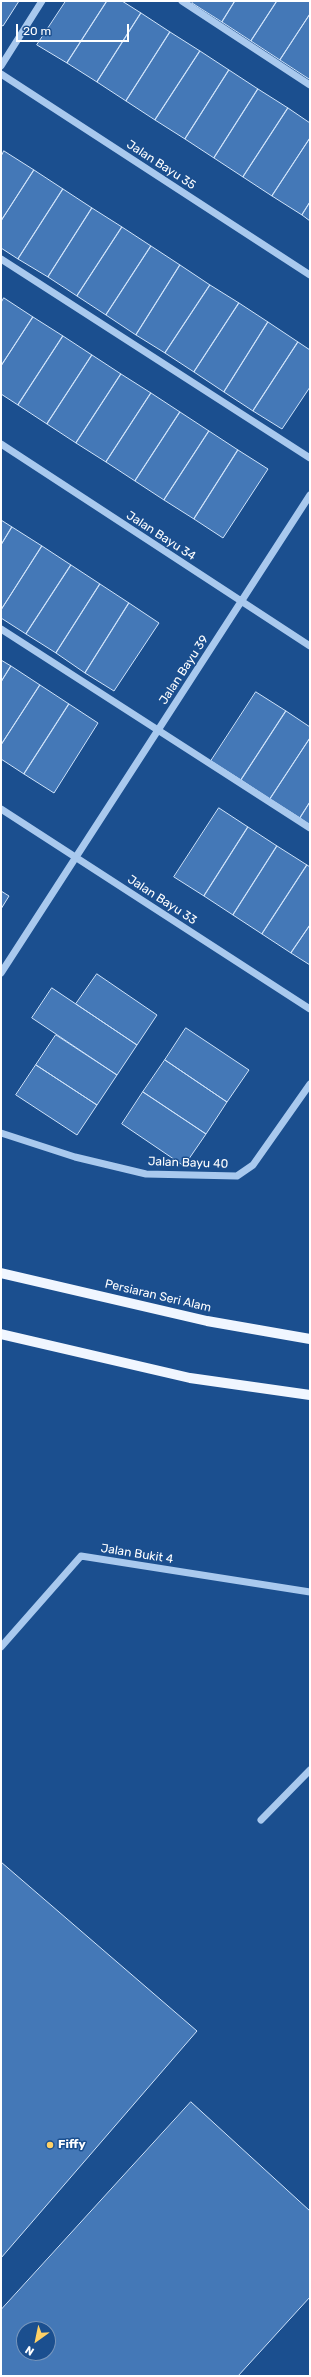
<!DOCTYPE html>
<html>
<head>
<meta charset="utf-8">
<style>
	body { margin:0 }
	#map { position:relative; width:311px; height:2377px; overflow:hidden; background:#1b4f8f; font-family:Rubik,sans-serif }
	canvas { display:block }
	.frame { position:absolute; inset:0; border:2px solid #fff; pointer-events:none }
	.north { position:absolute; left:16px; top:2321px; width:40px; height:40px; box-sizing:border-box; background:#1b4f8f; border:1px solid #7695bc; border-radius:50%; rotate:213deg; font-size:11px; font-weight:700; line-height:16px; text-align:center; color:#fff }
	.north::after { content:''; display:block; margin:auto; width:14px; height:18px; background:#ffd166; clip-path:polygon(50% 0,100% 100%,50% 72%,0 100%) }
	.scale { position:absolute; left:16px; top:24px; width:113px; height:18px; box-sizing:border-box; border:2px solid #fff; border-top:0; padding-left:5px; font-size:12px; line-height:14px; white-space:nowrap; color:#fff; -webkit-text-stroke:3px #1b4f8f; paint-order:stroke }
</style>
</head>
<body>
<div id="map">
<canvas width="311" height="2377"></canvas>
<div class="frame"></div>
<div class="north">N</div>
<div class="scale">20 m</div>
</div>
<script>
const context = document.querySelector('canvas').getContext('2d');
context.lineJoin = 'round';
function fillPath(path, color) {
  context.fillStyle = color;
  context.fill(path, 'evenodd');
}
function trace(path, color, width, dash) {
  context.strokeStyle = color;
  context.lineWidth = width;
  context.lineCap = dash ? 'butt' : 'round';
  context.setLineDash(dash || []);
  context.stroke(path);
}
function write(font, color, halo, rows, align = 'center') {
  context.font = font + ' Rubik,sans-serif';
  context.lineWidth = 3;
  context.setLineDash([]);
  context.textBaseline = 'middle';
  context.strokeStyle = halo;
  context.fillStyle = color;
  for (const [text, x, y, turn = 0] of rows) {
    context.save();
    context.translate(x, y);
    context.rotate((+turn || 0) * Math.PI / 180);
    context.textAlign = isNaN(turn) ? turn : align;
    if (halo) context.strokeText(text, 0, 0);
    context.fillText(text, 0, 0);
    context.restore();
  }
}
const building = new Path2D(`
	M1,1H19L3,26L1,25Z
	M66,1H107L67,63L37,45Z
	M107,1H122L141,13L97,82L67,63Z
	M194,1H235L222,22L192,3Z
	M235,1H277L251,41L222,22Z
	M277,1H310V14L280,60L251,41Z
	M141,13L170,32L126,101L97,82Z
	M310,14V78L309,79L280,60Z
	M170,32L200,51L155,120L126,101Z
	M200,51L229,70L185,139L155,120Z
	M229,70L258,89L214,158L185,139Z
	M258,89L288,108L243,177L214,158Z
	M288,108L310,123V138L272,196L243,177Z
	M310,138V202L302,215L272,196Z
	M4,151L34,170L1,221V157Z
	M34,170L63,189L18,259L1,248V221Z
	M63,189L92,208L48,277L18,259Z
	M310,202V221L302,215Z
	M92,208L122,227L77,296L48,277Z
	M122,227L151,246L106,315L77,296Z
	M151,246L180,265L136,335L106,315Z
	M180,265L210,285L165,353L136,335Z
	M210,285L239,303L194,372L165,353Z
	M4,298L33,317L1,366V303Z
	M239,303L268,322L224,392L194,372Z
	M33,317L63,336L18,405L1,394V366Z
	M268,322L298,342L253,411L224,392Z
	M63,336L92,355L47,424L18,405Z
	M298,342L310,350V387L282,429L253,411Z
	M92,355L121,374L76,443L47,424Z
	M121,374L151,393L106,462L76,443Z
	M151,393L180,412L135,481L106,462Z
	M180,412L209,431L164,500L135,481Z
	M209,431L238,450L194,519L164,500Z
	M238,450L268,469L223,538L194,519Z
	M1,520L12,527L1,545Z
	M12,527L42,546L1,610V545Z
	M42,546L71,565L26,634L1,618V610Z
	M71,565L100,584L56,653L26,634Z
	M100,584L129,603L85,673L56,653Z
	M129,603L159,623L114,691L85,673Z
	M1,660L11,666L1,682Z
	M11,666L40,685L1,745V682Z
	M40,685L69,704L24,774L1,759V745Z
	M256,692L286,711L241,780L211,761Z
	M69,704L98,723L54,793L24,774Z
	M286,711L310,727V738L270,799L241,780Z
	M310,738V802L300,818L270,799Z
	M310,802V825L300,818Z
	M219,808L248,827L204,896L174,877Z
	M248,827L277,846L233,915L204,896Z
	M277,846L307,865L262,934L233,915Z
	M307,865L310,867V925L291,953L262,934Z
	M1,891L9,896L1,909Z
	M310,925V965L291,953Z
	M97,974L157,1015L137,1045L76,1004Z
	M52,988L137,1045L117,1075L32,1018Z
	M186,1028L249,1070L227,1102L165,1060Z
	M56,1035L117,1075L97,1105L36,1065Z
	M165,1060L227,1102L206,1134L143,1092Z
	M36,1065L97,1105L77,1135L16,1095Z
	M143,1092L206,1134L184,1166L122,1124Z
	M1,1862L197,2031L1,2258Z
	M191,2102L310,2211V2297L238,2376H1V2310ZM24,2329H48V2353H24Z`);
const minor = new Path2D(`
	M182,1L310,85
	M1,66L42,1
	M1,74L310,275
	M1,259L310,458
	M1,444L310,646
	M1,629L310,828
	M1,809L310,1009
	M1,973L310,495
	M1,1133L75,1157L146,1174L237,1176L253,1165L310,1084
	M1,1647L81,1556L310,1592
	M261,1820L310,1770`);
const major = new Path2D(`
	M1,1273L207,1321L310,1339
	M1,1334L190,1378L310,1395`);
const markers = [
	[50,2145,4,"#ffd166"]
];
const streetNames = [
	["Jalan Bayu 35",161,165,33],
	["Jalan Bayu 34",161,536,33],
	["Jalan Bayu 39",184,670,-57],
	["Jalan Bayu 33",162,900,33],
	["Jalan Bayu 40",188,1163,2],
	["Persiaran Seri Alam",158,1296,13],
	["Jalan Bukit 4",137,1554,9]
];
const poiNames = [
	["Fiffy",58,2145]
];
fillPath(building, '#4478b7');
trace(building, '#cfe3fa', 1);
trace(minor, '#a9c9ee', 7);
trace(major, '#f0f6ff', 10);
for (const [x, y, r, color] of markers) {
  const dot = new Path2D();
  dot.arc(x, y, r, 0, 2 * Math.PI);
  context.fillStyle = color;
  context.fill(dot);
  trace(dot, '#1b4f8f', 1.5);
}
write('12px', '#fff', '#1b4f8f', streetNames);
write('bold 12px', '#fff', '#1b4f8f', poiNames, 'left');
</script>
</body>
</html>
